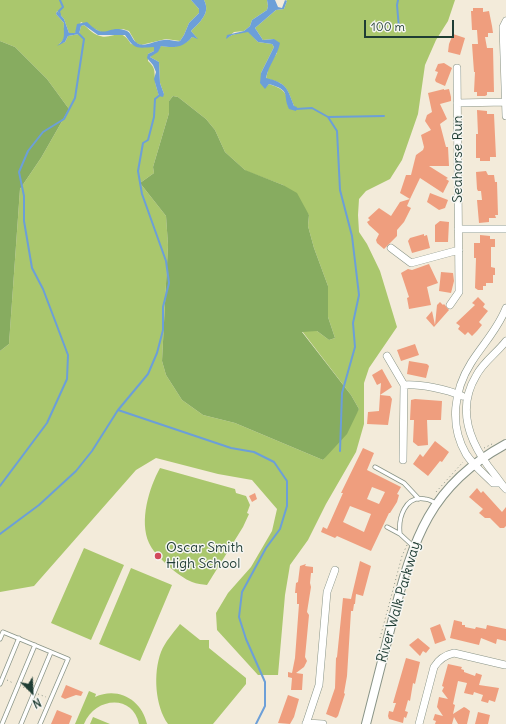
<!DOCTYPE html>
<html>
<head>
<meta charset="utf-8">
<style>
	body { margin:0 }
	#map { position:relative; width:506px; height:724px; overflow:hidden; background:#f3ebda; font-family:Delius,sans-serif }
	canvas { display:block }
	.north { position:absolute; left:12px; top:672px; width:40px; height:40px; -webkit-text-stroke:3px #f6f6f2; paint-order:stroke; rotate:156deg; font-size:11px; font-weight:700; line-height:16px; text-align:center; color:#1f3d34 }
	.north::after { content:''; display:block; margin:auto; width:14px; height:18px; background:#1f3d34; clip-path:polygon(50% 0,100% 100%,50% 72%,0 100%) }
	.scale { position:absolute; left:364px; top:20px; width:90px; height:18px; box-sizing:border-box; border:2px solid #1f3d34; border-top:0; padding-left:5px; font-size:12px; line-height:14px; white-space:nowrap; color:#1f3d34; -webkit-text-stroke:3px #f6f6f2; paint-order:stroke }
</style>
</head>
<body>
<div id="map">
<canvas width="506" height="724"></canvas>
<div class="north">N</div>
<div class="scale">100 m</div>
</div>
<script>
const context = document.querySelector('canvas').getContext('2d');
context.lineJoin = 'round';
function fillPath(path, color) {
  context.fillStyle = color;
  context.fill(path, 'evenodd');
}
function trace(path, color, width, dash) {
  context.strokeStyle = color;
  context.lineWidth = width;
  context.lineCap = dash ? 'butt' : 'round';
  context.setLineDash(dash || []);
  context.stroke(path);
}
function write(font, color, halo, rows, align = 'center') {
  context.font = font + ' Delius,sans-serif';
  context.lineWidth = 3;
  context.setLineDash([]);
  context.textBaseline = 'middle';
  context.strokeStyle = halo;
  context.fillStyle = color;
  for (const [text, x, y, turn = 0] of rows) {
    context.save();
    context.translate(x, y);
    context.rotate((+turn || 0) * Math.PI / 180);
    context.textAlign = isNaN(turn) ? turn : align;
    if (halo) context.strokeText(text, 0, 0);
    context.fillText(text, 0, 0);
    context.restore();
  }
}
const green = new Path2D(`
	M0,0H191L199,9V13L189,23L184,35L180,41L166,39L141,45L136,43L129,31L123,29L103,33L81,22L75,33H69L64,19L57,11L56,14L64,23C63,32 68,38 59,44L65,42L68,36L79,34L81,26L84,25C88,28 92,33 97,35C113,42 119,24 131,44L154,47V51L148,54V61C156,68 154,71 155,79C155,85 158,91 159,96L164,94L160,83L159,62L150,57L161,46C173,48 184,46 192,37L197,38L191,31C200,22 211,13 204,0H267L268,6L267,10L252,20L250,26L244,31L234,32L227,38L232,35L248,31L258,42L272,44L274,47L261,73L265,88L269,84C283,89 287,91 288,106H294C287,88 286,82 266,79L269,65L277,53L274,39L263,40L255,28L276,10L284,9L287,1L286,0H455L448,21L436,40L425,65L418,114L402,160L390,179L366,191L359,199L358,215L359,232L367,244L380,271L397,327L369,368L364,383V424L356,452L326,504L308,540L290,565L285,595L278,675H258L217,630L216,613L228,593L251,567L272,531L277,509L252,480L218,474L156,458L136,470L34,586L0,592V351L9,344L20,189L41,158L69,109L47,79L15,47L0,41ZM173,96L178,97L206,119L215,130L225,152L246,171L283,185L309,215L308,226L314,248L328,286V317L335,338L329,340L317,331H302L351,395L359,409L323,460L235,423L203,415L182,400L166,375L162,361L168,245L166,216L140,183L154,173L153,167L169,113V101Z
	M160,468L235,489L236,493L246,496L250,505L247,513L249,514L243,527L207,585C202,584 197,584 192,582C179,577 154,555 149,543C139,521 149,488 160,468Z
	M84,548L124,565L91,640L51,623Z
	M131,568L172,585L140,661L99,644Z
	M180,624L200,640H209V648L246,678V684L213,724H168C155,706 153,673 161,652C165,642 173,633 180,624Z
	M89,691L96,694L95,697C118,686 142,700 147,724H139C133,694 95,697 84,724H75Z
	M93,717L110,724H90Z`);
const forest = new Path2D(`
	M0,41L15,47L47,79L69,109L41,158L20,189L9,344L0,351Z
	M173,96L178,97L206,119L215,130L225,152L245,170L283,185L297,193L309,215L308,226L314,248L328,286V317L335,338L329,340L317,331L302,332L351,395L359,409L347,434L323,460L235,423L203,415L182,400L166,375L162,361L168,245L166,216L140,183L154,173L153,167L169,113V101Z`);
const water = new Path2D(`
	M191,0H204C211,13 200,22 191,31L198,39L192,37C183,48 174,48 161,46L158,52L150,57L159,62L160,83L164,94L163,97L159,96L158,93L154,79L156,72L153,65L147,58L148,54L154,51V47C137,48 135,50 125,35H98L84,25L81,26L79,34L68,36L65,42L57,46C67,38 63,35 64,23L56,14L57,11L64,19L69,33H75L77,24L87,22C106,41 107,25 124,30C132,31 131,40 137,43C143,48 157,40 164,40C170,39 175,42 180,41L184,35L189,23L199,13V9Z
	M267,0H275L278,7L282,8L285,0L287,1L284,9L276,10L255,28L263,40L274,39L280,43C277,57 269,64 266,78C286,83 287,87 294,106L297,107L296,111L289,109C282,94 292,91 269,84L265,89L260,83L261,73L274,47L272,44L258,42L248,32L232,35L226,39L227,35L244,31L250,26L252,20L267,10L268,6Z`);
const stream = new Path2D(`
	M398,0L397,5L399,28
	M60,15L59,11L63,7L60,0
	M296,109L312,108L328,117L384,116
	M328,117L337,131L340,190L352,236L359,295L353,323L355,347L342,393L340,451
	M118,410L231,448L254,452L274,462L287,481V506L280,529L266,548L242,592L239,617L246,639L265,682V706L256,724
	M0,486L47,423L67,379L68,355L43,289L32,268L24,221V196L19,172L28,151L43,132L64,119L75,98L84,39L78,33
	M0,534L39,505L76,471L92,451L118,410L148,374L157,353L163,330V307L169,283L166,261L142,194L138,171L143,143L148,140L154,117L155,99L160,95`);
const building = new Path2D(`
	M473,8H483V12L489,11L492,26L493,33H488V37H485L487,48H493L494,92H487V95L485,96H477V92H474L475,72H474L472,44H478L477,30H472L471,11H473Z
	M453,34L465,38L460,55L448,52L449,44Z
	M444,63L452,68L445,86L436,82L435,80L438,72L435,71L438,64Z
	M444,89V90L449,89L451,97V101L440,104L447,119L440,124L446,147H448L449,166H429L448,178L446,179L449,181L443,193L420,178L410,199L400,193L406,175H411L416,155L423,150L424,147L421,135L431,130L425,121L427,115L432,112L428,93Z
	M477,110L487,111V114H494L496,157H490V161H480V158H476V134H478Z
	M486,171L488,175H494L495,182H497L498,215H495L496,218H489V222L479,223L477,200H482L481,191H478L477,189L476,172Z
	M430,193L448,200L445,208L439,210L427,202Z
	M410,199L407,206L411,208L404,222L397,230V236L384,249L377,243L376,240L379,234L369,225L367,222L370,220L368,218L379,208L391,216L400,202Z
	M440,221L449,222L448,242H435V225Z
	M424,234V236L427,235L430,248L412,253L408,241L410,238Z
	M480,235L490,236V239H495V247H491V267L495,268V275H493V283H486V286H483V290H478L475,288L476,258H474V243H480Z
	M429,264L438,283L427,287L431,305L409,309L407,298L409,297L401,273L408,269L412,270Z
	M441,272L453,273L454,281L451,293L439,291Z
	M478,297L485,304L483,307L488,311L479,322L482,325L477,331L472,336L468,332L465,335L458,329L460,326L456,323L475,305L472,303Z
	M440,302L443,305L444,304L449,310L434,327L426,318L432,311L435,325L437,305Z
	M415,344L419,355L401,361L397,350Z
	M409,361L427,364L429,366L426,378L407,374Z
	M382,369L392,387L380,395L381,383L377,385L372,375Z
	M380,395L390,396L392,399L388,425L367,424L368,412L379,411Z
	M415,399L442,401L441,420H427L428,445L418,446L413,442L414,420H410L411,400Z
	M435,441L449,452L442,462L440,461L428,476L413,464L420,454L423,457Z
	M363,448L374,453L367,470L401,487L397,494L399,495L397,502L390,513H389L371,551L337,536L335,538L321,532L323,527L327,529L343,493H341ZM372,487L385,492L379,504L367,499ZM350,506L371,514L364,532L343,522Z
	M477,488L481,493L483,491L502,512L506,507V526L504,528H500L490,518H485L479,513L483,509L469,497Z
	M255,493L257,499L252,502L249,496Z
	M360,561L371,566L363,596L356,594L355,604H354L353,611H351L347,676L344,693L345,694L338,716L336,718L326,714L335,688L336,658L337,657L342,608L343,598L351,599Z
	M306,564L305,566L313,567V573H311L310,583L311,587L307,612L309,615L305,657L307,661L304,667L296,673L303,674L302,690H291L292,678L288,677V672L292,673L295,658L299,604H297V593H295L296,583L298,582L300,566Z
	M454,620L462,622V625H465V627L475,629L476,627L486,629L487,625L506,629V641L497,639L496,644L481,638L479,645L450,638Z
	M440,624L446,640L435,644L430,628Z
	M418,638L430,648L426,653L423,651L420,656L409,645Z
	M406,658L420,662L415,684L413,683L410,701L408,700L405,711L408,712L406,718L404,717L403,723L389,719L388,716L389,711L393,712L396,703H393Z
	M448,664L462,667L461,669L464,670V672L475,676L476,673L482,675L479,685L499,688L495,702L489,700L488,703L481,701L483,695L474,692L473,695L464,693L467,683L458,681L453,704L455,705L453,714L464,707L466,708L470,711L467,724H458L454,717L452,724H435L436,721L433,720L435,714L443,716L437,707L439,697L448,699L442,691L444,687L442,686Z
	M66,685L83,692L81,696L76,695L65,699L61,697Z
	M288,695L299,699L294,717L290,724L278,723Z
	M57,710L72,716L69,724H51Z
	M478,712L490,715L488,724H475Z`);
const path = new Path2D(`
	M484,448L494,443
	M436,492L463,462
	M380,638L402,556L407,545
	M7,680L13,683
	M23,687L30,690
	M38,694L46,697`);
const service = new Path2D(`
	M375,467L404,483L419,499
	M387,527L400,534L413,546
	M400,534C398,518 405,495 425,499C429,499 433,502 436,503
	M0,639L3,632L68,659L40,724
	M0,684L19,638
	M2,724L35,645
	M21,724L51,652`);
const minor = new Path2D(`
	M506,21L503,27L506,116
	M457,103L506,102
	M458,229H506
	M391,248L411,263L459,250
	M450,305L459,292L457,68
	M506,341C497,353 483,362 476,376C455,411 472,447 495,475C499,480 501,484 506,489
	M387,356L404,385L403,460
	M404,385C421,384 446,389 462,396
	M499,483H493C484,474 473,465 466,454C449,425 454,390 471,363C483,344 498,329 506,308
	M306,724L319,685L327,592L335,570
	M308,724L306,723L323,724
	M419,724L434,667C439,659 445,655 454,653L505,665`);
const tertiary = new Path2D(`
	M366,724C375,689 384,653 393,618C413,539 430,485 506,444`);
const markers = [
	[158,556,4,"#d1495b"]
];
const streetNames = [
	["Seahorse Run",458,159,-90],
	["River Walk Parkway",399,602,-74]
];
const poiNames = [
	["Oscar Smith",166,548],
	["High School",166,564]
];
fillPath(green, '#aac76d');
fillPath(forest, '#87ac60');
fillPath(water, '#6c9fd8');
trace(stream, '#6c9fd8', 2);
fillPath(building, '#ef9e7e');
trace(service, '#899487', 5);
trace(minor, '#899487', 8);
trace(tertiary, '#899487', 10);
trace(path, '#899487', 1, [1, 3]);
trace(service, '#fff', 3.5);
trace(minor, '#fff', 7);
trace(tertiary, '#fff', 8);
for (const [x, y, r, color] of markers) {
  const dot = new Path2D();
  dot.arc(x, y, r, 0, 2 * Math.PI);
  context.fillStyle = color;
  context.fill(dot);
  trace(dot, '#f6f6f2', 1.5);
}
write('14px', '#1f3d34', '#f6f6f2', streetNames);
write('14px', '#1f3d34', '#f6f6f2', poiNames, 'left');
</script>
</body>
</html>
